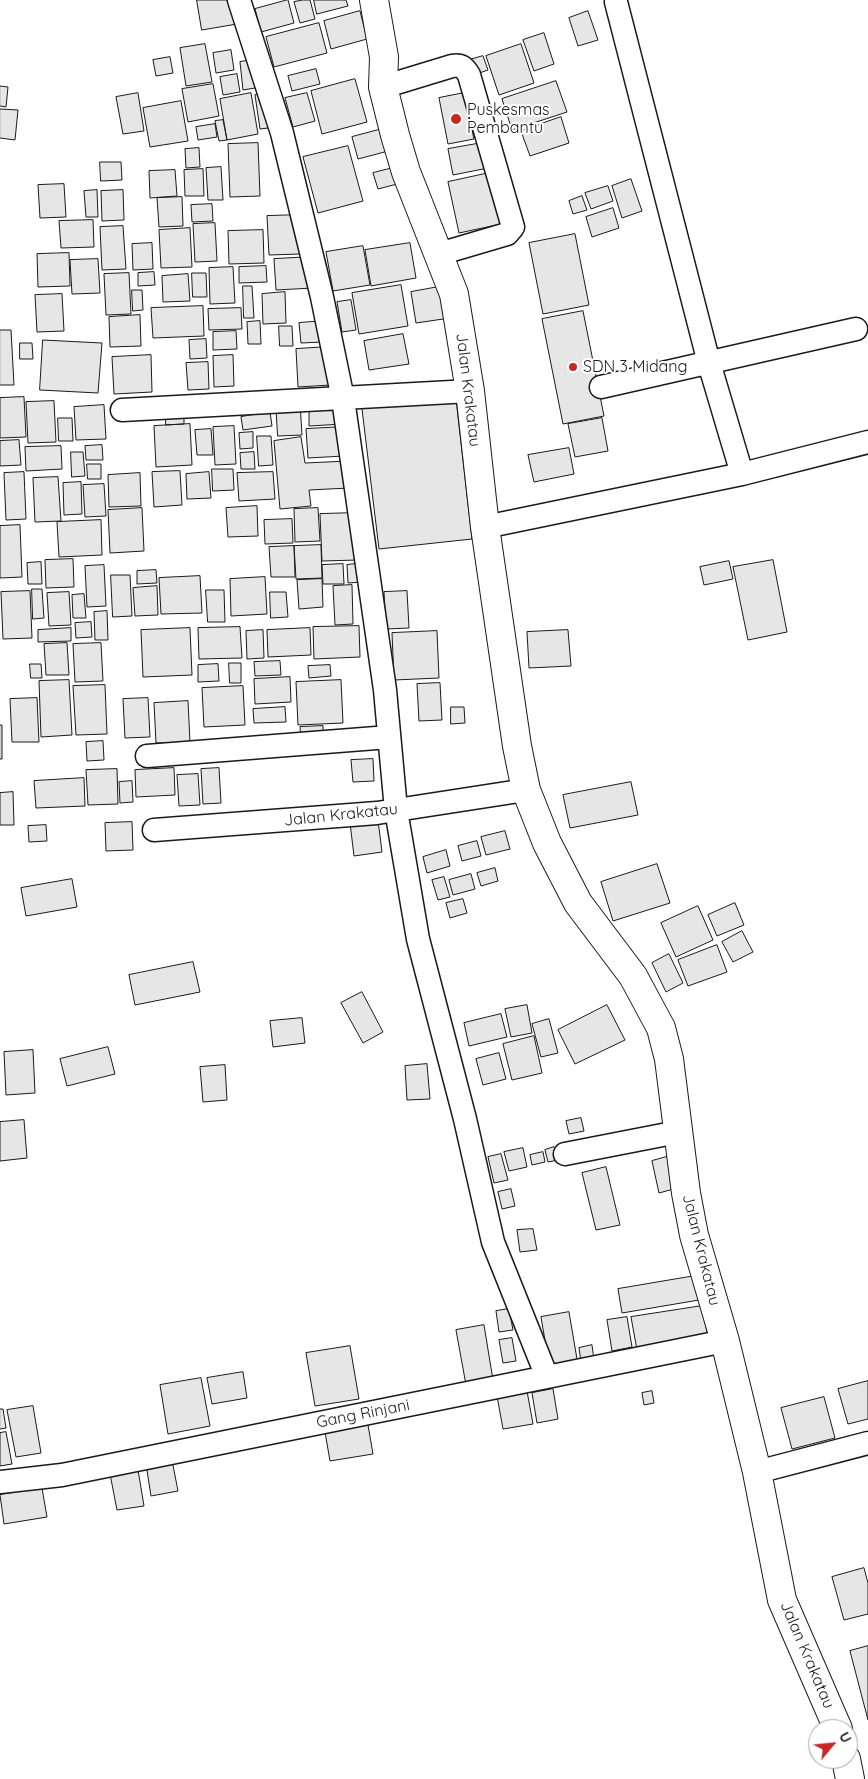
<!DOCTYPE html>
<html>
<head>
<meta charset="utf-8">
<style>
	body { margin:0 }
	#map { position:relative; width:868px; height:1779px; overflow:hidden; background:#fff; font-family:Quicksand,sans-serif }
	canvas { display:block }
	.north { position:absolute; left:808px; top:1719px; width:50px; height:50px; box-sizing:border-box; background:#fff; border:1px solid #a3a3a3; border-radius:50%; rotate:62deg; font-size:14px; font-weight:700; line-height:20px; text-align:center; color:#1a1a1a }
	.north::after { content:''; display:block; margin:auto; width:18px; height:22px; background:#c62828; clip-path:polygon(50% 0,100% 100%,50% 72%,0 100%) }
</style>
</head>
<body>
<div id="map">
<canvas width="868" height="1779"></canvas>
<div class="north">U</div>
</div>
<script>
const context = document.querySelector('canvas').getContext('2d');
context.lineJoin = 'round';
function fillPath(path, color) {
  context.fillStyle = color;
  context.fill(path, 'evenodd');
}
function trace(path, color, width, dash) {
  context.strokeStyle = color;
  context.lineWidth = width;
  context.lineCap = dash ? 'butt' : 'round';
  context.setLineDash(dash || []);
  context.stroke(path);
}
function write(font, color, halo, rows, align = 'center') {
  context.font = font + ' Quicksand,sans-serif';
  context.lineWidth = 4;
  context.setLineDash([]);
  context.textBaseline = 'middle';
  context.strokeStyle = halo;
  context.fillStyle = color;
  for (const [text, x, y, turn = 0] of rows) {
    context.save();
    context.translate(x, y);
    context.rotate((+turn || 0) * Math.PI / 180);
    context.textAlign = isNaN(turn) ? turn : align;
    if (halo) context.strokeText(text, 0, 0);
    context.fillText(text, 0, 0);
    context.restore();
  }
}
const building = new Path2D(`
	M197,0H233L237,24L202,30Z
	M288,0L294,23L261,32L255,9Z
	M303,0H310L315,19L300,23L294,2Z
	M314,0H346L348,6L317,14Z
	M360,11L367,39L331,49L324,21Z
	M588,11L598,40L578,46L569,18Z
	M319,23L327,53L274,67L266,37Z
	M544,33L554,64L534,71L523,40Z
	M205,44L212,82L186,86L180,48Z
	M521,44L534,83L499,95L486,56Z
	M231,50L234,70L216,73L213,53Z
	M483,56L488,70L471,76L466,61Z
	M170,57L173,73L156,76L153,60Z
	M252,60L255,88L243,90L240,62Z
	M316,69L320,84L292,91L288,76Z
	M237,74L240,92L223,95L220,77Z
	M355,79L367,122L322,134L311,91Z
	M556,81L567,112L512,130L502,99Z
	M213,84L219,116L188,122L182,89Z
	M0,86L8,87L6,107L0,106Z
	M138,93L144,131L123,134L116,97Z
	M251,93L258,134L227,140L220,99Z
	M307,93L315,121L293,127L285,98Z
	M464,93L474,139L448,144L439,98Z
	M263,94L268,128L260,129L255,95Z
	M181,101L188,141L150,147L143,108Z
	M0,109L18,110L15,140L0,138Z
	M561,117L569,143L530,156L521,131Z
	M223,120L227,140L219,141L215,121Z
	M215,124L217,137L198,140L196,127Z
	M386,128L392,150L358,159L352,137Z
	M258,143L260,196L230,197L228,144Z
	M482,143L488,168L453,175L448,149Z
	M348,146L363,201L318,213L303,157Z
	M199,148L200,167L186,168L185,149Z
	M100,162H121L122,180L101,181Z
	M401,166L405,182L378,189L373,173Z
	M221,167L223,200H208L206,168Z
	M203,169L204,196H185L184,170Z
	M175,170L177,196L150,198L149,171Z
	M494,172L506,223L459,233L448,182Z
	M631,179L642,211L622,218L612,186Z
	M64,184L66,217L40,218L38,185Z
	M608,186L613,201L591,209L585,193Z
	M97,190L98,217H86L84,191Z
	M123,190L124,220L102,221L101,191Z
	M582,196L587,210L573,214L569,201Z
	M182,197L183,226L159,227L157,198Z
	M212,204L213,221L192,222L191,205Z
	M613,208L619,228L592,237L586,217Z
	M299,215L300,254L269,255L267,216Z
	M93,220L94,247L61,248L59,221Z
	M215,223L217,261L195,262L193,224Z
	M123,226L126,269L102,270L100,227Z
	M190,228L192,267L161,268L159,230Z
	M263,230L264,263L229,264L228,231Z
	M575,234L589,305L543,314L529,243Z
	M152,243L153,269L133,270L132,244Z
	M410,243L416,278L371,286L365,250Z
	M363,246L370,285L333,291L326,252Z
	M69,253L70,286L38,287L37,254Z
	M312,257L313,288L276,290L274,259Z
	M98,259L100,293L72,294L70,260Z
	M266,266L267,282L239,283V267Z
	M233,267L235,303L210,304L209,268Z
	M154,272L155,285L138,286V273Z
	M129,273L131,314L106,315L104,274Z
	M192,273H206L207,297H193Z
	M188,274L190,301L163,302L162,276Z
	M401,285L408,326L359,334L352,293Z
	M243,286H252L254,318H244Z
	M444,286L450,318L416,323L411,292Z
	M132,290H142L143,310L133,311Z
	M285,292L286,323L263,324L262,294Z
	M62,294L64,331L37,332L35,295Z
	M351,300L356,330L342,332L337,302Z
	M203,306L204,336L153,338L151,308Z
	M241,308L242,329L209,330L208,309Z
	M583,311L604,416L563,424L542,319Z
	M140,315L141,346L110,347L109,317Z
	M260,321L261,344H248L247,322Z
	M323,321V342L301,343L299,323Z
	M279,326H292L293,346H280Z
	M0,330H11L14,385H0Z
	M236,331L237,349L213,350V332Z
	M403,334L409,364L369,370L364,341Z
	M206,339L207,358L190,359L189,340Z
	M43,340L102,343L98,393L40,390Z
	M20,343H32L33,359H20Z
	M328,347L331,385L298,387L296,349Z
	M151,355L152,392L114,394L112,357Z
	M233,355L234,386L214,387L213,356Z
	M208,362L209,389L188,390L186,363Z
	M24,397L26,437L0,438V398Z
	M456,399L472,539L379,549L362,409Z
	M54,401L56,442L28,443L26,402Z
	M342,401L343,424L309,426V403Z
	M276,403H300L302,435L278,436Z
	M104,405L106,439L76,440L74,407Z
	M166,412H184V424L166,425Z
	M270,412L272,426L243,430L241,417Z
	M58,418H72L73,441H59Z
	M602,418L608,451L575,457L568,424Z
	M190,424L192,465L156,467L154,426Z
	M234,426L236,464L215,465L213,427Z
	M343,427L344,456L308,458L306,429Z
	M211,429L213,455H197L195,430Z
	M253,432V448L240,449L239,433Z
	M257,436H271L273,465L259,466Z
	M301,437L305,463L348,461L349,488L309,490L311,506L280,509L274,441Z
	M19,440L21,465L0,466V441Z
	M102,445L103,460H86L85,446Z
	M61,446L62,469L26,471L25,447Z
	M569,448L574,474L534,482L528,455Z
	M71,452H83L85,476L72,477Z
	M254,452L255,469H241L240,453Z
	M87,464H101V479H88Z
	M212,469H233L234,490L213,491Z
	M180,471L182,505L154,507L152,472Z
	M24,472L26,519L6,520L4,473Z
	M209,472L211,498L187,499L186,474Z
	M273,472L275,499L239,501L237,473Z
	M140,473L141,506L109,507L108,475Z
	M58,477L61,521L35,522L33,478Z
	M81,482L82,514L64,515L63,483Z
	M104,484L106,516L85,517L83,485Z
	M257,506L258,536L228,537L226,508Z
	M142,508L144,551L110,553L108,510Z
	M318,508L320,541L295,542L294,509Z
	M355,513L358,560L322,561L320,514Z
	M292,519L293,543L265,544L264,520Z
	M101,520L102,555L59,557L57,522Z
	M20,525L22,577L0,578V526Z
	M321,545L322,578L296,579L294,546Z
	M294,546L295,577H271L269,547Z
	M73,559L74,587L46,588L45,560Z
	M773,560L787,632L748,640L733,567Z
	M729,561L733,579L704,585L700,567Z
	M41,562L42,584H28L27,563Z
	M363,563L364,582L348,583L347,565Z
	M343,564L344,584H323L322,565Z
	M104,565L106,606L87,607L85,566Z
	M156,570L157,583L137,584V571Z
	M111,575H130L132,616L113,617Z
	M200,576L202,613L161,614L159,578Z
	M265,577L267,614L231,616L230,579Z
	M322,579L323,607L299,609L297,580Z
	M352,585L353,624L335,625L333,586Z
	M157,586L158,615L135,616L133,588Z
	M32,589H42L44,618L33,619Z
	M206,590H224L225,622H208Z
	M30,591L32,638L3,639L1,592Z
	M407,591L409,628L386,629L384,592Z
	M69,592L71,625L49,626L47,593Z
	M270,592H286L288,617L271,618Z
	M84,594L86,618H73L72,595Z
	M107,611L108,640H95L94,612Z
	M91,622L92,637L76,638L75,623Z
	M359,626L360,657L314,659L313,627Z
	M240,627L242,658L199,659L198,628Z
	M71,628V641L38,642V630Z
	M190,628L192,675L143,677L141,630Z
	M310,628L311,655L268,657L267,630Z
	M263,630L264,658L247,659L246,631Z
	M568,630L571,666L529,668L527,632Z
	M437,631L439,678L394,680L392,633Z
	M67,643L69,675H46L44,644Z
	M101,643L103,681L75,682L73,644Z
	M280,661L281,675L255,676L254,662Z
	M229,663H241V683H230Z
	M30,664H41L42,678H31Z
	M218,664L219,681L198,682V665Z
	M330,665L331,676L309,678L308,666Z
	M290,677L291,702L255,704L254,679Z
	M69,680L72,735L41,737L39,681Z
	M341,680L343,723L298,725L296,682Z
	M440,683L442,720L419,721L417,684Z
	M105,685L107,734L76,735L73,686Z
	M243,686L245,725L204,727L202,688Z
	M37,698L39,742H12L10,699Z
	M148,698L150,737L125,738L123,699Z
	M188,701L190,742L156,743L154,703Z
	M285,707L286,722L254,723L253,709Z
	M451,707H464L465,723L451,724Z
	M0,725H2V759H0Z
	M323,726V742H301L300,727Z
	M103,741L104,760L87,761L86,742Z
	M373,759L374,781L353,782L351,760Z
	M174,768L175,795L136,797L135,770Z
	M219,768L221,803L203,804L201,769Z
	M117,769L118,804L88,805L86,770Z
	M198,774L200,805L179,806L177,775Z
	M84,778L85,806L36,808L34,781Z
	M132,781L133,802L120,803L119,782Z
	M631,782L638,815L570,828L563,795Z
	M13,792L14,825H0V793Z
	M378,820L382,852L354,856L350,823Z
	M132,822L133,850L106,851L105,823Z
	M46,825L47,841L29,842L28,826Z
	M505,831L510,849L486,855L481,837Z
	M477,841L481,856L462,861L458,846Z
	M446,850L450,866L427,873L423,857Z
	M657,864L670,903L613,921L601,882Z
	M495,868L498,881L481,886L477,873Z
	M471,874L475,889L453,895L449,880Z
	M444,877L450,897L438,900L432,880Z
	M72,879L77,907L26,916L21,888Z
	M463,899L467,913L450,918L446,903Z
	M735,903L744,925L717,936L708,915Z
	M698,906L713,940L676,957L661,923Z
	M742,931L753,952L733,962L722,942Z
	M717,945L727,972L688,986L678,960Z
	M669,954L683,983L666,992L652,963Z
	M193,962L200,992L135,1005L129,975Z
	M362,992L383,1032L363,1043L341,1003Z
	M527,1005L532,1033L511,1037L505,1009Z
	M607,1005L625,1040L575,1064L558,1030Z
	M501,1014L507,1037L469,1046L464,1023Z
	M302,1018L305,1043L273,1047L270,1021Z
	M549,1019L558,1053L541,1057L532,1024Z
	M534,1036L542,1073L512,1080L503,1044Z
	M108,1047L115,1074L67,1086L60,1059Z
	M33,1050L35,1093L6,1095L4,1052Z
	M499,1053L506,1079L483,1085L476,1059Z
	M427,1064L430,1099L407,1100L405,1066Z
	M225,1065L227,1100L203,1102L200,1067Z
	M581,1118L584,1131L569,1134L566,1121Z
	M24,1120L27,1158L0,1161V1122Z
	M554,1147L558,1160L548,1162L545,1150Z
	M523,1148L527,1167L509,1171L504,1152Z
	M543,1152L545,1162L532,1165L530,1155Z
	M501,1154L508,1180L494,1183L488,1157Z
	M670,1156L677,1188L659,1193L652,1161Z
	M606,1167L620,1225L596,1230L582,1173Z
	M511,1189L515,1206L502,1209L498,1192Z
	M533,1229L537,1250L520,1252L517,1230Z
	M695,1276L699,1300L622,1313L618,1289Z
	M702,1306L708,1338L637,1350L631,1317Z
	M509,1309L513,1330L499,1332L496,1311Z
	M569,1312L578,1365L550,1370L541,1317Z
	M627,1317L632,1347L612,1351L607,1320Z
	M484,1325L493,1380L466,1385L456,1330Z
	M512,1338L516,1361L503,1363L499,1340Z
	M592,1345L594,1360L581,1362L579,1348Z
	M350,1346L359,1399L315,1406L306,1353Z
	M243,1372L247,1398L212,1404L207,1378Z
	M201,1378L210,1426L168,1434L160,1385Z
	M868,1381V1419L848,1424L838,1389Z
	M553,1389L558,1419L537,1423L532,1393Z
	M527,1391L533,1424L503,1429L497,1396Z
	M652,1391L654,1403L644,1405L642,1393Z
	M824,1397L835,1438L792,1449L781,1408Z
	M33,1406L41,1453L16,1457L7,1410Z
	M0,1409H3L6,1428L0,1429Z
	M368,1425L373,1454L330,1461L325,1432Z
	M6,1432L12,1464L0,1466V1433Z
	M172,1460L178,1491L151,1496L146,1464Z
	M138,1470L144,1506L117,1510L110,1474Z
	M42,1488L47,1517L4,1524L0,1495Z
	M864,1568L868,1583V1614L844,1620L832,1577Z
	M868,1646V1720L850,1651Z`);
const minor = new Path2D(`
	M239,0L282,133L322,297L343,399L385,690L396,810L418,939L465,1119L493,1242L547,1377
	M616,2L709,363L742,474
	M383,87L452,66C461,64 464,67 469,75L513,227L507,234L439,254
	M601,387L856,329
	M122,410L470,391
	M485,527L742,474L868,442
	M147,756L389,737
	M154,830L377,813L526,790
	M565,1154L678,1132
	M757,1472L868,1443
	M0,1482L62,1475L725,1341`);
const tertiary = new Path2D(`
	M374,0L384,57L383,87L395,135L406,172L454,294L470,391L485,527L517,746L526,790L547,843L578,903L633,976L661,1028L669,1059L686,1193L694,1235L725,1341L757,1472L782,1600L838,1729
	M846,1759L850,1779`);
const markers = [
	[456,119,6,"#c62828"],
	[573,367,5,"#c62828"]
];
const poiNames = [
	["Puskesmas",467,110],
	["Pembantu",467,128],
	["SDN 3 Midang",583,367]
];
const streetNames = [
	["Jalan Krakatau",468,390,83],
	["Jalan Krakatau",341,815,-6],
	["Jalan Krakatau",701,1250,76],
	["Gang Rinjani",363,1414,-11],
	["Jalan Krakatau",807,1655,67]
];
fillPath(building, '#e6e6e6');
trace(building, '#1a1a1a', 1);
trace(minor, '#1a1a1a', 25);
trace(tertiary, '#1a1a1a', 30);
trace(minor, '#fff', 22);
trace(tertiary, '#fff', 28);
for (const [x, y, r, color] of markers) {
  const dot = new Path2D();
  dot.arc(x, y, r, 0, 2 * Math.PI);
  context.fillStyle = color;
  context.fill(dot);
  trace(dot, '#fff', 2);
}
write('16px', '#1a1a1a', '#fff', poiNames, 'left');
write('16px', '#1a1a1a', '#fff', streetNames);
</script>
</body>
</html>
